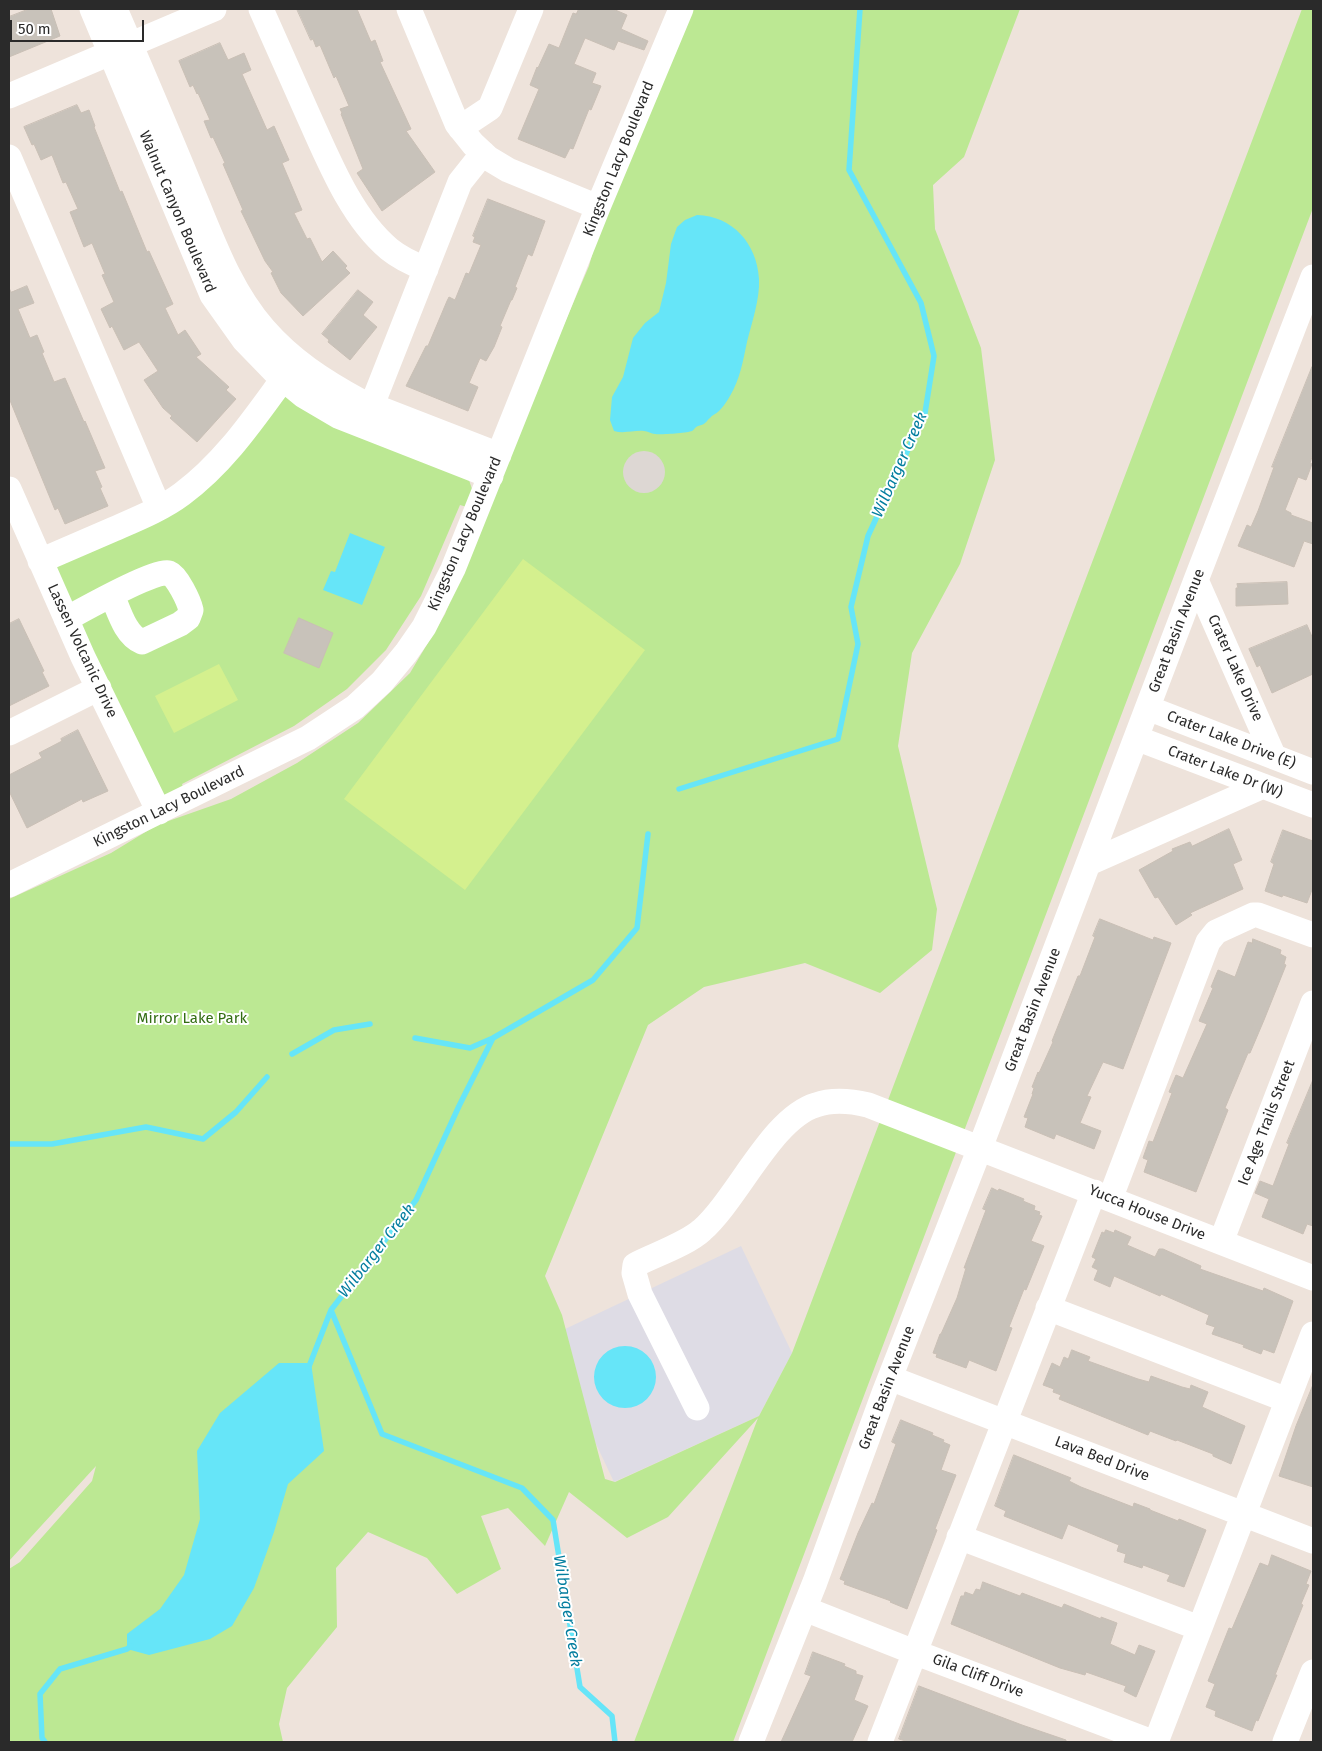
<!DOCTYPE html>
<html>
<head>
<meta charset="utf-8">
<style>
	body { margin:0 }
	#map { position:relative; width:1322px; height:1751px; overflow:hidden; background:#eee3db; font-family:"Fira Sans",sans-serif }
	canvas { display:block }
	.frame { position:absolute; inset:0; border:10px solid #2a2a2a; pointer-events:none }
	.scale { position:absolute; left:10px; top:20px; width:134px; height:22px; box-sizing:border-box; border:2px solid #2a2a2a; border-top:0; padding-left:6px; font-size:15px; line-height:18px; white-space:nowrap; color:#2a2a2a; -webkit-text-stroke:4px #fff; paint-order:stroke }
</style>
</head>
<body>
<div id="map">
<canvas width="1322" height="1751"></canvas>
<div class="frame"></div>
<div class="scale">50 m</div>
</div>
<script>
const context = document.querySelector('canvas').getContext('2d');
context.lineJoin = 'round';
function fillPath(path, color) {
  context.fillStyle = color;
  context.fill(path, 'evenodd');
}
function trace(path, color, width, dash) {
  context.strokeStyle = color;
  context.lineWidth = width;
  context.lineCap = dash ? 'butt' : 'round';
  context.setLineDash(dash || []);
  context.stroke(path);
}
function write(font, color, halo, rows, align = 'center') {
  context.font = font + ' "Fira Sans",sans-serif';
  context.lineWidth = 4;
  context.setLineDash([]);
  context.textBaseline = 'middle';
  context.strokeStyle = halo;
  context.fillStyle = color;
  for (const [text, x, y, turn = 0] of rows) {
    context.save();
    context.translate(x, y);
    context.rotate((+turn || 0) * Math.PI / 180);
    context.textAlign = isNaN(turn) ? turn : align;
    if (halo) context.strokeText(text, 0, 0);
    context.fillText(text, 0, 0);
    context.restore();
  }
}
const industrial = new Path2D(`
	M741,1246L792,1353L759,1416L614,1482L546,1338Z`);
const green = new Path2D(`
	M693,9H1020L964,157L933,185L935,229L981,348L995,460L960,564L912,653L898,746L937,909L932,950L880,993L805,963L704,987L648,1025L545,1276L562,1315L605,1479L615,1482L759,1416L792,1353L1302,9H1313V208L733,1742H634L758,1418L668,1517L627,1538L569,1492L545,1546L508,1508L481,1516L501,1569L457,1594L427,1558L368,1532L336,1568L337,1627L287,1688L279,1724L283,1742H9V1569L20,1562L92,1481L96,1466L9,1561V899L111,853L157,825L231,799L297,763L358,723L410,673L445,614L518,427L559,336L589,266L601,222Z
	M279,393L469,480L473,492L467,507L460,505L421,596L386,650L347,689L294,726L182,784L184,790L163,798L50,563L153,518Z`);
const pitch = new Path2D(`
	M523,559L645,650L465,890L344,799Z
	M219,664L238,700L174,733L155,696Z`);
const plaza = new Path2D(`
	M623 472a21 21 0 1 1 42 0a21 21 0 1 1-42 0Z`);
const water = new Path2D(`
	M697,215C732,216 757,243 759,279C760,299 752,322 747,342C743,361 740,379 730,396C727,401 723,407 719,411C716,414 712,415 710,418C707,420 707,422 705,423C703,425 700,425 698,426C695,427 694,430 692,431C687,433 659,435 655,434C651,434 648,431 644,431C634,430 624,434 614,431L610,420L612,397L623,377L633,338L645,323L659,312L666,283L671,244L677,227L685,220Z
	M350,533L385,547L362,605L323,590L331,571L335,572Z
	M594 1377a31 31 0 1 1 62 0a31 31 0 1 1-62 0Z
	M279,1363H311L324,1451L288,1484L274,1532L254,1588L232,1626L210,1639L149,1655L127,1649V1634L160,1609L184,1575L200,1519L197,1451L220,1413Z`);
const stream = new Path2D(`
	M679,789L838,739L858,644L851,607L868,536L925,413L934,356L921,303L849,170L860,9
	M415,1038L470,1048L493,1038L593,980L637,928L648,834
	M493,1038L459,1106L416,1200L331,1310L382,1434L522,1488L553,1520L580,1687L612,1716L615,1742
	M292,1054L334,1030L370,1024
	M9,1144H52L146,1127L203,1139L236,1112L267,1077
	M308,1369L331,1310
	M45,1742L42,1738L40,1694L60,1669L127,1649L131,1646`);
const building = new Path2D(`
	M29,9H51L60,36L9,57V17Z
	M297,9H357L371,42L375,40L383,61L380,62L411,129L406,131L435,172L382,211L357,173L363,169L341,114L342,113L340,109L349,106L336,76L334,78L320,45L316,47L313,39L311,40Z
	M579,9H613L627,15L621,29L648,41L644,50L618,41L614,50L585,38L574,64L596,73L592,83L601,86L591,110L589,109L573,149L570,148L565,158L518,139L539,89L530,85L537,67L538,68L549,44L559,48L573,13L576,14Z
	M220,43L228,60L244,53L251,70L242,74L267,130L274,126L289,160L282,163L302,210L294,213L307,239L310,238L322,262L333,251L347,266L345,268L350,273L303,316L281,293L271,273L273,272L265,261L244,217L241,211L243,210L223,164L225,163L213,137L211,138L204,121L210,120L198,93L197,94L193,85L190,87L179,61Z
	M77,105L81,113L89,110L95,126L94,127L120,192L122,191L147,252L149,251L173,304L165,308L178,335L185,330L201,354L196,357L229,387L226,390L236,399L197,442L170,418L172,416L163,408L144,380L158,371L139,342L124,350L112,326L110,328L101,309L114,302L102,275L105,274L92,243L84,247L70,212L78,209L66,182L63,183L52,155L41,160L34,144L32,145L24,127Z
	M488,199L545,221L532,256L528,254L515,287L517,288L512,300H511L500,326L502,327L494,347L486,361L480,358L469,383L478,387L468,411L406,386L426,346H428L447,301L449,297L455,300L466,273L469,274L481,245L473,242L475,237L473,236Z
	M27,286L34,303L18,309L30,338L37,335L44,352L42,353L54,382L65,378L84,422L85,421L105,468L95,471L102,487L100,488L108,506L65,524L58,508L55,510L9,398V288L11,292Z
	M358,290L373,302L363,315L377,327L350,360L328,342L329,340L322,334Z
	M1312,367L1313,454L1310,463L1312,464L1306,480L1298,477L1285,510L1291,513V515L1313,523V544L1304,541L1294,567L1238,546L1247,525L1251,527L1258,511L1274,467H1272Z
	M1287,582L1288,604L1236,606V588H1238L1237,584Z
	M299,618L333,633L319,668L284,653Z
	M19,619L44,671L42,672L49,686L9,706V624Z
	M1307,625L1313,639V674L1272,693L1260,665L1257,667L1249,649Z
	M78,730L108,791L83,802L82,799L27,828L9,791V775L42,758L39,753L62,741L61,739Z
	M1229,829L1242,860L1233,864L1243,889L1190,913L1192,915L1176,925L1158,897L1155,898L1139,870L1173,851L1172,849L1190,842L1192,846Z
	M1283,830L1313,841V887L1307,903L1283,895L1282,897L1265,891L1274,864L1271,862Z
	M1100,919L1153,940L1154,937L1171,943L1123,1069L1103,1062L1087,1096L1091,1097L1080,1123L1101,1131L1094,1149L1056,1134L1054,1139L1025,1127L1028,1118L1024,1117L1033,1094H1032L1034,1088L1032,1087L1038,1072L1039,1073L1053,1042L1052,1041L1078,976H1080L1095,937L1093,936Z
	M1253,939L1281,950L1280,954L1286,957L1284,964L1286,965L1264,1020L1250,1053H1248L1225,1108L1228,1110L1196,1192L1144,1172L1148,1160L1143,1158L1149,1141L1153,1142L1172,1093L1169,1092L1176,1075L1183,1078L1207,1024L1199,1021L1213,988L1211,987L1218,970L1235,977L1248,942L1252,943Z
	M1313,1080V1226L1307,1224L1303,1234L1262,1217L1269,1199L1255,1193L1260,1181L1273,1186L1289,1144L1287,1143Z
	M992,1188L998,1191L999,1189L1024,1199L1023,1201L1035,1206L1034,1210L1040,1212L1039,1215L1042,1216L1031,1241L1044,1246L1026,1290L1024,1289L1009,1327L1012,1328L996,1371L969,1360L966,1368L936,1357L937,1354L933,1353L940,1334H941L957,1298L966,1268H964L986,1210L983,1209Z
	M1106,1230L1114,1233L1115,1230L1131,1237L1127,1245L1155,1257L1159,1249H1163L1201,1266L1200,1269L1263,1291L1264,1288L1293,1301L1274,1353L1263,1349L1261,1354L1243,1347L1244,1345L1212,1334L1215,1327L1206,1324L1209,1315L1161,1294L1160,1296L1114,1276L1110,1287L1094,1280L1098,1270L1092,1267L1096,1259L1092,1257L1102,1232L1104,1233Z
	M1072,1350L1090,1357L1088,1361L1138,1379L1149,1382L1151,1376L1182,1387L1190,1389L1191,1385L1208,1392L1202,1407L1245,1426L1231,1464L1213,1456V1454L1177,1440L1176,1441L1150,1431L1148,1435L1059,1399L1061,1395L1053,1392L1054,1389L1043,1385L1052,1363L1060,1367L1064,1357L1068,1359Z
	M1313,1385V1487L1279,1476L1296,1426Z
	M901,1420L933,1433L932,1435L944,1440L943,1442L950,1445L941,1470L956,1475L935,1529L937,1530L907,1609L890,1602L891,1601L844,1584L845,1581L840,1579L858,1533L872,1503L874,1504L896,1444L892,1442Z
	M1014,1455L1071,1478L1069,1481L1081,1487L1133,1507L1134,1503L1150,1509V1510L1178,1521L1179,1519L1206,1530L1184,1587L1167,1581L1170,1575L1143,1565L1142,1568L1124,1562L1126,1554L1117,1551L1119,1545L1068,1524L1062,1539L1004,1516L1006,1511L995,1506Z
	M1272,1555L1311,1571L1306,1584L1309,1585L1301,1604L1303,1605L1275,1675H1277L1258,1721L1256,1720L1252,1731L1215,1716L1216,1711L1206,1707L1215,1684L1208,1681L1229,1628L1232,1629L1260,1563L1268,1566Z
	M983,1582L1020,1596L1022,1593L1062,1608L1064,1604L1101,1619V1617L1117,1623L1110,1644L1135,1655L1139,1645L1155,1651L1136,1697L1124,1691L1126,1686L1086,1672L1085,1675L1060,1668L951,1624L961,1596H964L965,1592L973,1595L976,1589L980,1590Z
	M813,1652L845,1664L844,1666L856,1671V1674L863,1676L854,1700L868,1706L852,1742H781L811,1676L805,1674Z
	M919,1686L1022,1725L1066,1740V1742H909L899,1739Z`);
const minor = new Path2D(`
	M92,9L212,295L244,340L276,373L304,396L338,416L491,476
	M115,9C141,69 167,130 192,191C212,238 229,289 264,329C291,360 323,381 360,401L499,455
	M261,9C277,45 293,81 309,117C329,161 351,217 389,249C400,258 413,264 426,269
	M409,9L457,124L473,144L488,158L508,170L598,207
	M9,96L214,9
	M460,128L490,108L531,9
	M9,157L159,508
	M372,405L460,182L483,153
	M9,489L83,657L159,812
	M40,561C65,550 89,540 114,529C137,519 162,509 182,494C224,463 253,420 283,379
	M1196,580L1274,757
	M66,619C83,610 155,569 169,573C177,576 189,601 191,610L188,618L180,624L142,642C125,635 119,611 112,595
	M1148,708L1313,772
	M9,733L99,688
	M1136,738L1313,805
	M1089,863L1263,786
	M9,885L308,738L355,707L382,682L406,653L424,627L453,569L598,207L681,9
	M1110,1199L1208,942L1216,932L1253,915H1258L1313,935
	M1221,1242L1313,1003
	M1048,1308L1287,1400
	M890,1378L1313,1541
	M697,1408L640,1294L634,1273L635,1265C654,1255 687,1244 702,1230C738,1198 772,1118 816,1105C833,1099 851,1101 868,1105L1313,1278
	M959,1537L1199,1628
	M805,1609L914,1652L1152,1742
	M751,1742L815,1582L884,1393L980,1148L1196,580L1313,277
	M880,1742L1094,1192
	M1156,1742L1313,1334
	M1285,1742L1313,1672`);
const streetNames = [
	["Kingston Lacy Boulevard",619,159,-68],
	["Walnut Canyon Boulevard",177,212,67],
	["Kingston Lacy Boulevard",465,534,-67],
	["Great Basin Avenue",1177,631,-69],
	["Lassen Volcanic Drive",82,651,65],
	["Crater Lake Drive",1235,668,66],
	["Crater Lake Drive (E)",1231,740,21],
	["Crater Lake Dr (W)",1225,772,21],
	["Kingston Lacy Boulevard",169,807,-26],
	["Great Basin Avenue",1033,1010,-69],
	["Ice Age Trails Street",1267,1123,-69],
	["Yucca House Drive",1147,1213,22],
	["Great Basin Avenue",887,1388,-69],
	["Lava Bed Drive",1102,1459,21],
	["Gila Cliff Drive",978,1676,21]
];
const parkNames = [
	["Mirror Lake Park",192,1019]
];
const waterNames = [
	["Wilbarger Creek",900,465,-66],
	["Wilbarger Creek",377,1251,-52],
	["Wilbarger Creek",567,1611,81]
];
fillPath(industrial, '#dedce5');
fillPath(green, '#bce893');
fillPath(pitch, '#d4f08e');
fillPath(plaza, '#ddd7d3');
fillPath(water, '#66e5f8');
trace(stream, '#66e5f8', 5.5);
fillPath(building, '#c8c2ba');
trace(building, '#c9bfb5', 1);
trace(minor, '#fff', 25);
write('15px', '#2a2a2a', '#fff', streetNames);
write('15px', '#336d14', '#fff', parkNames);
write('italic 16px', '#047e9f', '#fff', waterNames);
</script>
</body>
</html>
